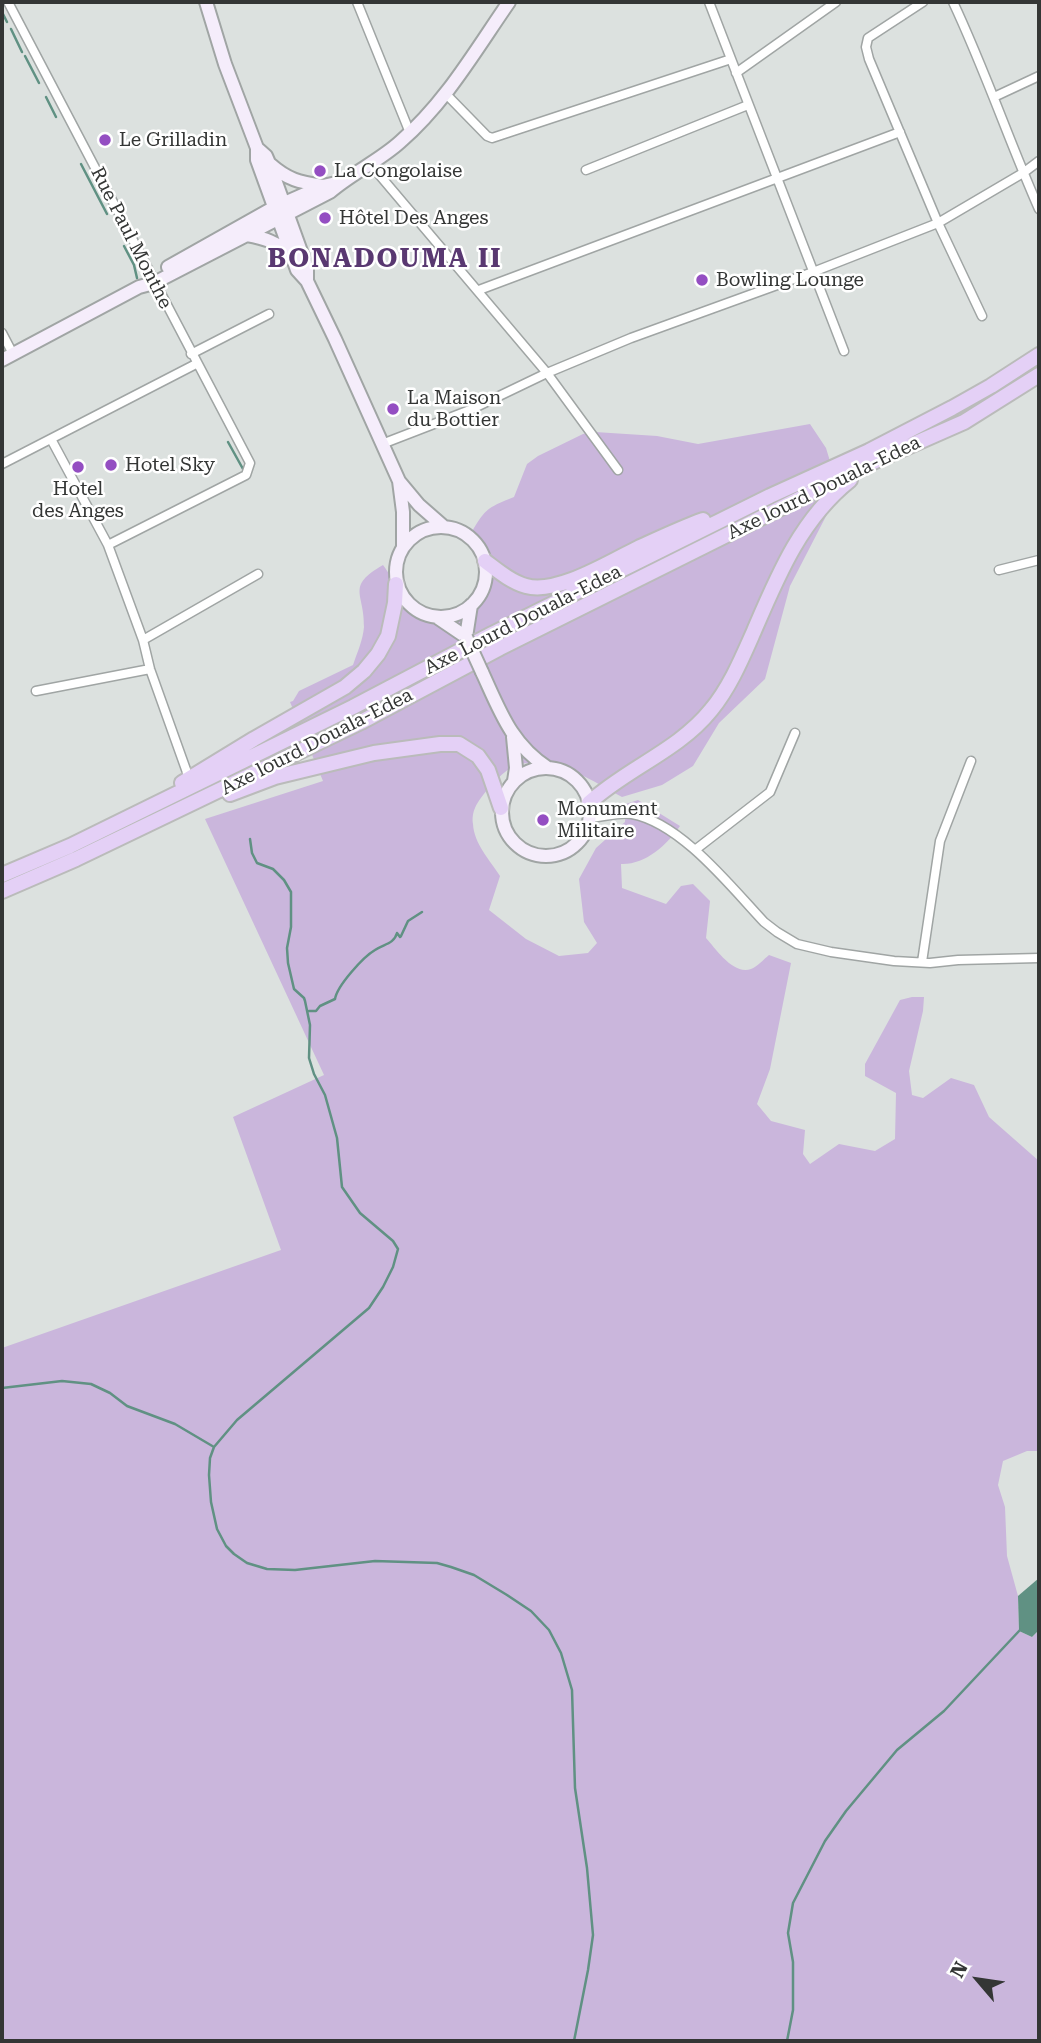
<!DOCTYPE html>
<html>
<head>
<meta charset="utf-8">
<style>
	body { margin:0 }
	#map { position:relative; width:1041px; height:2043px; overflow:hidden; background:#dce1df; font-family:"Roboto Serif",serif }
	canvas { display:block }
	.frame { position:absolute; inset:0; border:4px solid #343635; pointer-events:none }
	.north { position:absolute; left:943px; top:1945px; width:70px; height:70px; -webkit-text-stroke:5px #fff; paint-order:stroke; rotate:299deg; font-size:19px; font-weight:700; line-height:28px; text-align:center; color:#343635 }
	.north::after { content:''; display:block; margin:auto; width:24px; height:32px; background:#343635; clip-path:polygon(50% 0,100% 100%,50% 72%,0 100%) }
</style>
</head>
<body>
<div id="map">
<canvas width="1041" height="2043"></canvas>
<div class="frame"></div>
<div class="north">N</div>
</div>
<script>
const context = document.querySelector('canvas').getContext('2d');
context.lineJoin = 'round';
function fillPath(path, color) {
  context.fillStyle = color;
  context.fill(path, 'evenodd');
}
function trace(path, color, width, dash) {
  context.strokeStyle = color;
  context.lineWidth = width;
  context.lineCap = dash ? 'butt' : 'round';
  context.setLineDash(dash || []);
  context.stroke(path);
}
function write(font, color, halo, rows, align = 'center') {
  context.font = font + ' "Roboto Serif",serif';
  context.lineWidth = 5;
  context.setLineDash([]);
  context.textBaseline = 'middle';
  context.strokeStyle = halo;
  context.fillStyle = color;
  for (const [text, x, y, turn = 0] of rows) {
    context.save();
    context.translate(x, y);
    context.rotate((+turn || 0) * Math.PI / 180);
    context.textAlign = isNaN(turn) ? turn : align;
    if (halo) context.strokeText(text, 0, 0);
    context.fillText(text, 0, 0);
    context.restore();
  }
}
const green = new Path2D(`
	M810,424L826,448L839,491L790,586L765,679L719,723L693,766L662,785L622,797C598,784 571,766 543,763C535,762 523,763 516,765C503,770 480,796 475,808C473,812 472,819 473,824C474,844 490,860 500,876L489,910L526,939L559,956L588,953L597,943L584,922L579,879L596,848L625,822L626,804L638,800L680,826C667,845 645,865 621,864L622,888L666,904L681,886L693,884L710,901L706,938C716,949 733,975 751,969C757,967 764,959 769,955L791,963L770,1069L757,1104L771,1121L805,1130L803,1154L810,1164L839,1144L875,1151L895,1139L896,1093L865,1076V1064L900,1000L912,997H924L923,1011L909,1071L912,1095L923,1098L951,1078L974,1085L989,1117L1039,1161V1451H1027L1003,1461L998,1485L1005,1507L1007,1556L1018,1596L1019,1631L1032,1637L1039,1630V2041H2V1348L281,1250L233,1117L324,1075L205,819L323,781L290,702L293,701L299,691L353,665C357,653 363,640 364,627C365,593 345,587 383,565C393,578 401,600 415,609C460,641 511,579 469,537C484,510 486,508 514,497L527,464L538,456L583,434L595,432L657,436L698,444Z`);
const water = new Path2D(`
	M1039,1578V1630L1032,1637L1019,1631L1018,1596Z`);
const stream = new Path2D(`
	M2,12L7,22
	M11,29L22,52
	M25,56L39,83
	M46,97L56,117
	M81,164L107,214
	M124,246L134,265L137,278
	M228,442L243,469
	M250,839L252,853L257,863L273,869L284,880L291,892V927L287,948L288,963L294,989L304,998L305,1001L310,1025L309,1058L314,1074L325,1095L337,1138L342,1187L360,1213L393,1241L398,1249L393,1267L383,1287L369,1308L237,1420L214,1447L210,1458L209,1475L211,1502L217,1529L226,1546L234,1554L247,1563L267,1569L295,1570L375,1561L437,1563L451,1567L474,1575L507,1595L531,1611L549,1630L561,1653L572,1690L575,1788L587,1868L593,1935L588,1970L574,2041
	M309,1011H316L320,1006L335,999C337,986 363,957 375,950C384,944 394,944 397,933L400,937L401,936L408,921L422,912
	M2,1388L62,1381L91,1384L110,1393L127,1406L175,1424L214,1447
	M787,2041L793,2010V1962L788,1933L793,1903L825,1841L846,1811L897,1750L944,1711L1020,1630`);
const minor = new Path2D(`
	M8,2L250,463L246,475L108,545L143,640L150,669L189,778
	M357,2L410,133
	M709,2L844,351
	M923,2L868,38L866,47L869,59L938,223L982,316
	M953,2C985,70 1009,141 1039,209
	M736,73L836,2
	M446,94L487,136L492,138L731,59
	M994,97L1039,76
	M371,165L547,373L618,470
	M586,170L748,105
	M479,290L900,132
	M2,333L13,354
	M191,354L269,314
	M51,439L108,545
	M382,444L470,410L547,373L631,338L813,272L938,223L1023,173L1039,161
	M2,464L196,364
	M999,570L1039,560
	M143,640L258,574
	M36,691L150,669
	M590,818C604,817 618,812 632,814C681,823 731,887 764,922L777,932L797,944L831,952L894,961L930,963L958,960L1039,958
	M695,850L770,792L795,733
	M922,962L940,841L971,761`);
const secondary = new Path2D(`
	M206,2L225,64L257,148V160L297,270L307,281L335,339L399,481L419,505L443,526
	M257,148L266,156L269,163L307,268V281
	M270,164C288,180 299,182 323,186
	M247,235C264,238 278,242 289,255
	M168,267L273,208L323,186L336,183
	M2,360L139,287L154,283L330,192C352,173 379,161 400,142C446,102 475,51 509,2
	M399,481L403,512V547
	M396 572a45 45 0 1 1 90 0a45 45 0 1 1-90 0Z
	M438,618L466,637
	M466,637L471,605
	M482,672C500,711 511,744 548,768
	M513,737L516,768L514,781
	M502 812a44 44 0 1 1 88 0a44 44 0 1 1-88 0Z`);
const trunk = new Path2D(`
	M485,561C497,570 511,582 526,586C557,595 611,561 638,548C660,538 681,528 703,520
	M182,783L254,739L345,687L364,671L378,654L388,636L395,603L396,584
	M230,794L275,777L374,753L440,744H459L478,756L488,770L501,808
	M589,803C627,768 678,751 711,710C730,687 742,658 754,631C778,575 801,519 850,480
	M2,875L70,846L353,707L492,634L770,496L869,451L952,408L991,386L1039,355
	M2,891L76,859L361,722L500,648L873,462L964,422L1039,375`);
const secondaryBridge = new Path2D(`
	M466,637L482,672`);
const markers = [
	[105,140,7,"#944ec2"],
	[320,171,7,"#944ec2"],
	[325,218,7,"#944ec2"],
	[702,280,7,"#944ec2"],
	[393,409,7,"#944ec2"],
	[111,465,7,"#944ec2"],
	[78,467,7,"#944ec2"],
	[543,820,7,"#944ec2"]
];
const poiNames = [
	["Le Grilladin",119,140],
	["La Congolaise",334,171],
	["Hôtel Des Anges",339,218],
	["Bowling Lounge",716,280],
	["La Maison",407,398],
	["du Bottier",407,420],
	["Hotel Sky",125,465],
	["Hotel",78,489,"center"],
	["des Anges",78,511,"center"],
	["Monument",557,809],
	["Militaire",557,831]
];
const streetNames = [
	["Rue Paul Monthe",131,238,63],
	["Axe lourd Douala-Edea",824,488,-26],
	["Axe Lourd Douala-Edea",523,620,-27],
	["Axe lourd Douala-Edea",317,742,-27]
];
const districtNames = [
	["BONADOUMA II",385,259]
];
fillPath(green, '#cab6dc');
fillPath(water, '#609183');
trace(stream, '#609183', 2.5);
trace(minor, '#a0a5a4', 11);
trace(secondary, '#a0a5a4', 16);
trace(trunk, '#babbba', 18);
trace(minor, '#fff', 8);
trace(secondary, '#f5edfb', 12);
trace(trunk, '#e4d0f6', 14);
trace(secondaryBridge, '#a0a5a4', 16, []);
trace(secondaryBridge, '#f5edfb', 12);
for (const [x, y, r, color] of markers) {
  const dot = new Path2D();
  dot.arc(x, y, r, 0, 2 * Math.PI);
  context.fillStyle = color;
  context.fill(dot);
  trace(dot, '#fff', 2.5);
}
write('19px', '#343635', '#fff', poiNames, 'left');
write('19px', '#343635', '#fff', streetNames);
context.letterSpacing = '2px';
write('bold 26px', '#593871', '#fff', districtNames);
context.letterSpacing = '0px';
</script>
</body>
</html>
